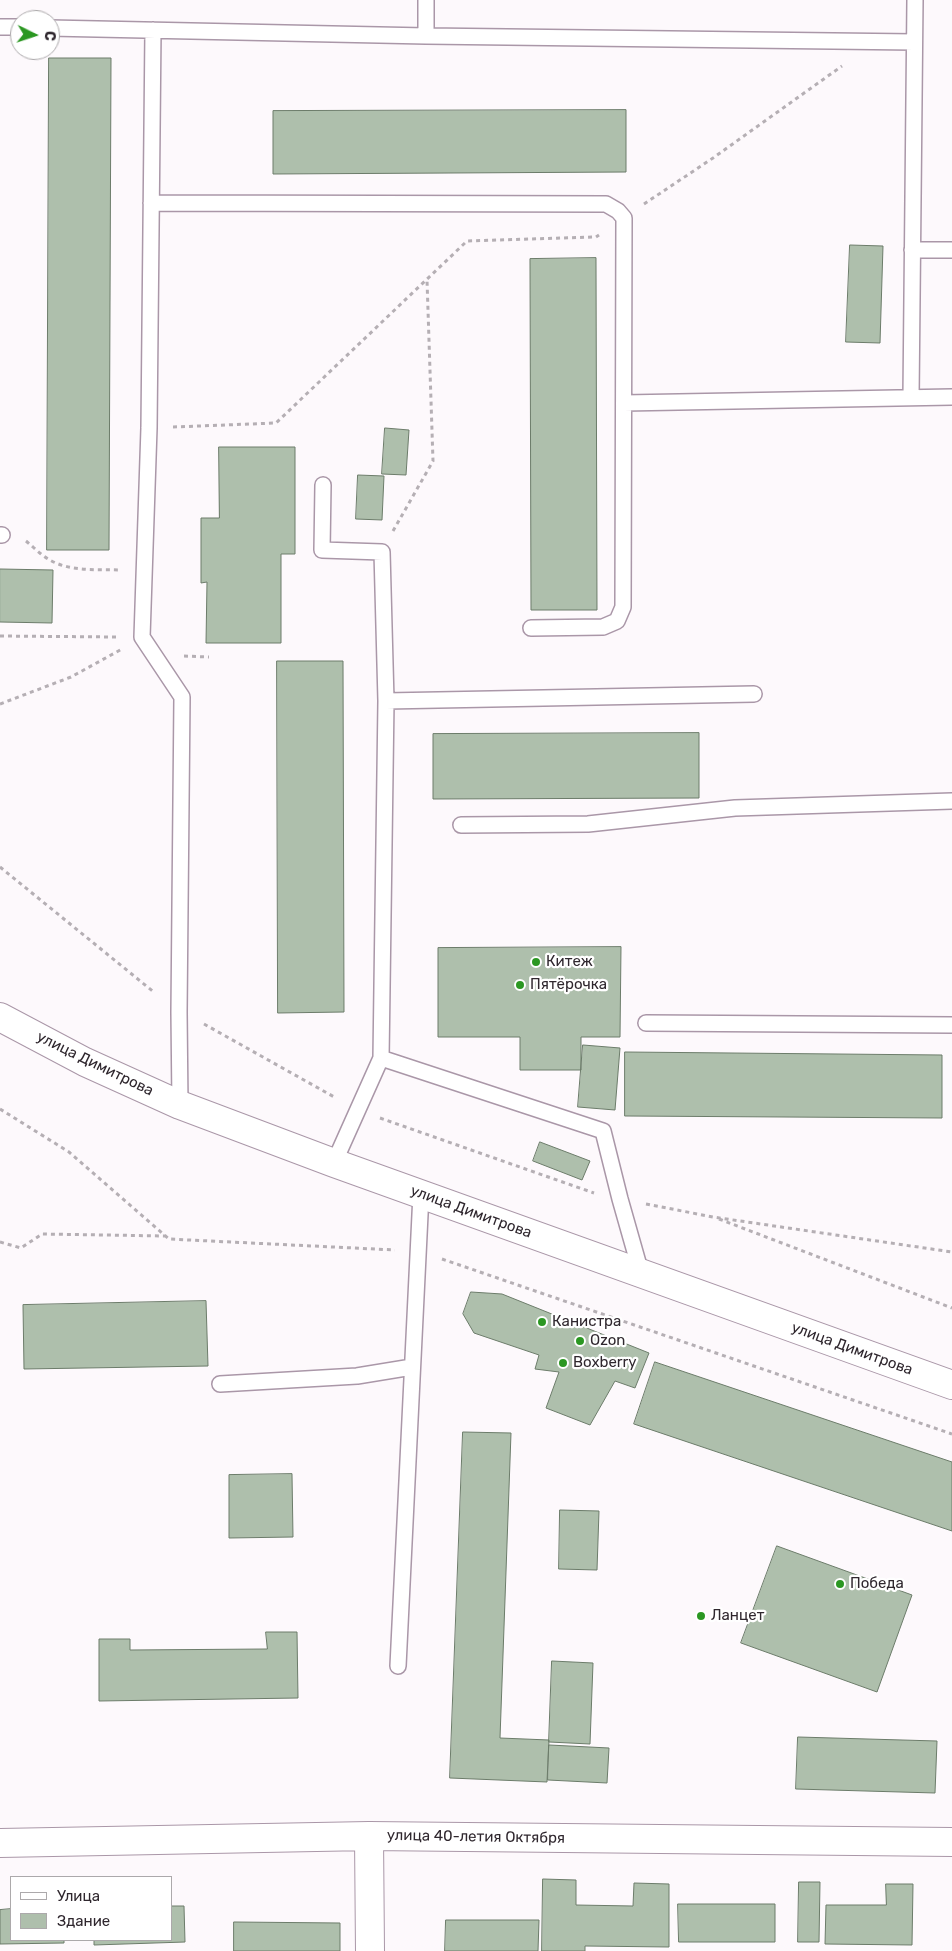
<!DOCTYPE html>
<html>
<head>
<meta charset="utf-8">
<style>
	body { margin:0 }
	#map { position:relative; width:952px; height:1951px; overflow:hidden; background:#fdf9fc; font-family:Rubik,sans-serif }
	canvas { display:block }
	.legend { position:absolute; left:10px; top:1876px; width:162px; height:65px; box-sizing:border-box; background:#fff; border:1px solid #aca9ab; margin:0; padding:6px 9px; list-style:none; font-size:15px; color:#2f272e }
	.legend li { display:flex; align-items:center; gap:10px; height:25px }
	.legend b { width:25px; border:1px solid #aca9ab }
	.north { position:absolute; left:10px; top:10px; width:50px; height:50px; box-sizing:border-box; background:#fff; border:1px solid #aca9ab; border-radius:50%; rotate:94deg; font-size:14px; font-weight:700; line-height:20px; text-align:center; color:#2f272e }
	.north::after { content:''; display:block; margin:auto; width:18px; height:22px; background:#2b9722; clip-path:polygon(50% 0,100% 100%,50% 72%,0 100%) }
</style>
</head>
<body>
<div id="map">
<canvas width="952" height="1951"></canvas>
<ul class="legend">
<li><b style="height:6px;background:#fff"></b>Улица</li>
<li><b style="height:14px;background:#aebfac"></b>Здание</li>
</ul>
<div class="north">С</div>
</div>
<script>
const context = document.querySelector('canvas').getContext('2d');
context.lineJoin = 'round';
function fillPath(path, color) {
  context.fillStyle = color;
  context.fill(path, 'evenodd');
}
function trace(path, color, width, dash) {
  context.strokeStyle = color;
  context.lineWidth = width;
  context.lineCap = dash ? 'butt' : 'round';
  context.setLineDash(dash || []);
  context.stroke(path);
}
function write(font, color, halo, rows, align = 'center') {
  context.font = font + ' Rubik,sans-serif';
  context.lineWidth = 4.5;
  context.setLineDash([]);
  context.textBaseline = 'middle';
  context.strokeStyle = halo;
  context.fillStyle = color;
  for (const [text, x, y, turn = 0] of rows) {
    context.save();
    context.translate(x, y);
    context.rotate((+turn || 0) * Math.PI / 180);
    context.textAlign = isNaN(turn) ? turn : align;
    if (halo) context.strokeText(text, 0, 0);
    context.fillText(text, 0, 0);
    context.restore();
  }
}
const building = new Path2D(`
	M49,58H111L109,550H47Z
	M626,110V172L273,174V111Z
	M850,245L883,246L880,343L846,342Z
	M596,258L597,610H531L530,259Z
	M385,428L409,430L406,475L382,474Z
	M219,447H295V554H281V643H206L207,582L201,583V518H219Z
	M358,475L384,476L382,520L356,519Z
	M0,569L53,570L52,623L0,622Z
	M277,661H343L344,1012L278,1013Z
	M699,733V798L433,799V734Z
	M621,947L620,1037H581V1070H520V1037H438V948Z
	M583,1045L620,1048L615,1110L578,1107Z
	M625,1052L942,1055V1118L625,1116Z
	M540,1142L590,1161L582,1180L533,1161Z
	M471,1292L502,1294L649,1353L635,1388L615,1381L590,1425L546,1408L559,1372L535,1369L539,1355L474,1333L463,1314Z
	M206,1301L208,1366L24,1369L23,1305Z
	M655,1362L952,1462V1531L634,1424Z
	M463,1432L511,1433L500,1738L549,1740L547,1782L450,1778Z
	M292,1474L293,1537L229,1538V1475Z
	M560,1510L599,1511L597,1570L559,1569Z
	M777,1546L912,1595L877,1692L741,1643Z
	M266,1632H297L298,1698L99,1701V1639H130V1650L267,1649Z
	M552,1661L593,1663L590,1744L549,1742Z
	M798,1737L937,1741L935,1793L796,1789Z
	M549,1745L609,1748L607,1783L548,1780Z
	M543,1879L576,1880V1905L633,1906L634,1883L669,1884V1947L585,1946V1951H542Z
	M799,1882H820L819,1942H798Z
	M886,1884H913L912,1945L825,1944L826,1905H886Z
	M678,1904H775V1942H679Z
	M171,1906H184L185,1942L94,1945V1940H171Z
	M11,1909V1940H64V1943L0,1944V1910Z
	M446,1920H539L538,1951H445Z
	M234,1922L340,1923V1951H234Z`);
const path = new Path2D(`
	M644,204L713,158L842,66
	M173,427L276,423L467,241L596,237L599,235
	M393,531L433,461L427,280
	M26,541C31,545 36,550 41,554C64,573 94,569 121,570
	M0,636L117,637
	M184,656L209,657
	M0,704L71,677L122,649
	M0,867L155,993
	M204,1024L336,1098
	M0,1109L69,1152L169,1239L395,1250
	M380,1118L594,1193
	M646,1204L713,1217L952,1252
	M719,1219L952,1308
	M0,1242L21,1248L42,1234L166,1236
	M442,1259L952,1434`);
const lane = new Path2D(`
	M0,27H20
	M50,28L426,36L914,42
	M153,30L149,428L142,637L182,697L179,1012L180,1105
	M426,36V0
	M151,203L606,204L618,211L624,218L623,607L617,621L603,627L531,628
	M912,250H952
	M911,397L915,0
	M624,403L952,397
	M323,485L322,550L382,552L386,701L381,1058L334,1163
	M0,535H2
	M386,701L754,694
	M461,825L588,824L735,808L952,801
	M646,1023L952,1025
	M381,1058L603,1131L620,1199L641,1273
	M220,1384L357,1376L412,1367
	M398,1666L421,1194`);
const street = new Path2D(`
	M369,1836L370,1951
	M0,1843L369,1836L952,1842`);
const secondary = new Path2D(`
	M0,1017L85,1062L180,1105L334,1163L952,1385`);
const markers = [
	[536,962,5,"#2b9722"],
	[520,985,5,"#2b9722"],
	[542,1322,5,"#2b9722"],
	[580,1341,5,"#2b9722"],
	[563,1363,5,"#2b9722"],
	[840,1584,5,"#2b9722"],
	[701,1616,5,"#2b9722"]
];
const poiNames = [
	["Китеж",546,962],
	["Пятёрочка",530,985],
	["Канистра",552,1322],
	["Ozon",590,1341],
	["Boxberry",573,1363],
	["Победа",850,1584],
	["Ланцет",711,1616]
];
const streetNames = [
	["улица Димитрова",95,1064,26],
	["улица Димитрова",471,1212,20],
	["улица Димитрова",852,1349,20],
	["улица 40-летия Октября",476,1837,1]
];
fillPath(building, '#aebfac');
trace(building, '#6c7c6a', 1);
trace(lane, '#aa97a8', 18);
trace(street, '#aa97a8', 30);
trace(secondary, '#aa97a8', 30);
trace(path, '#b5afb4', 3, [4, 4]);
trace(lane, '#fff', 15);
trace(street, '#fff', 28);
trace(secondary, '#fff', 28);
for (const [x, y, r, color] of markers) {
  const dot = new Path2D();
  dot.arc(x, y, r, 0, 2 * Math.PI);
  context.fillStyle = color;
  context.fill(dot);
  trace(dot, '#fff', 2);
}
write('15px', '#2f272e', '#fff', poiNames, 'left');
write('15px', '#2f272e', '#fff', streetNames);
</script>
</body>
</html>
